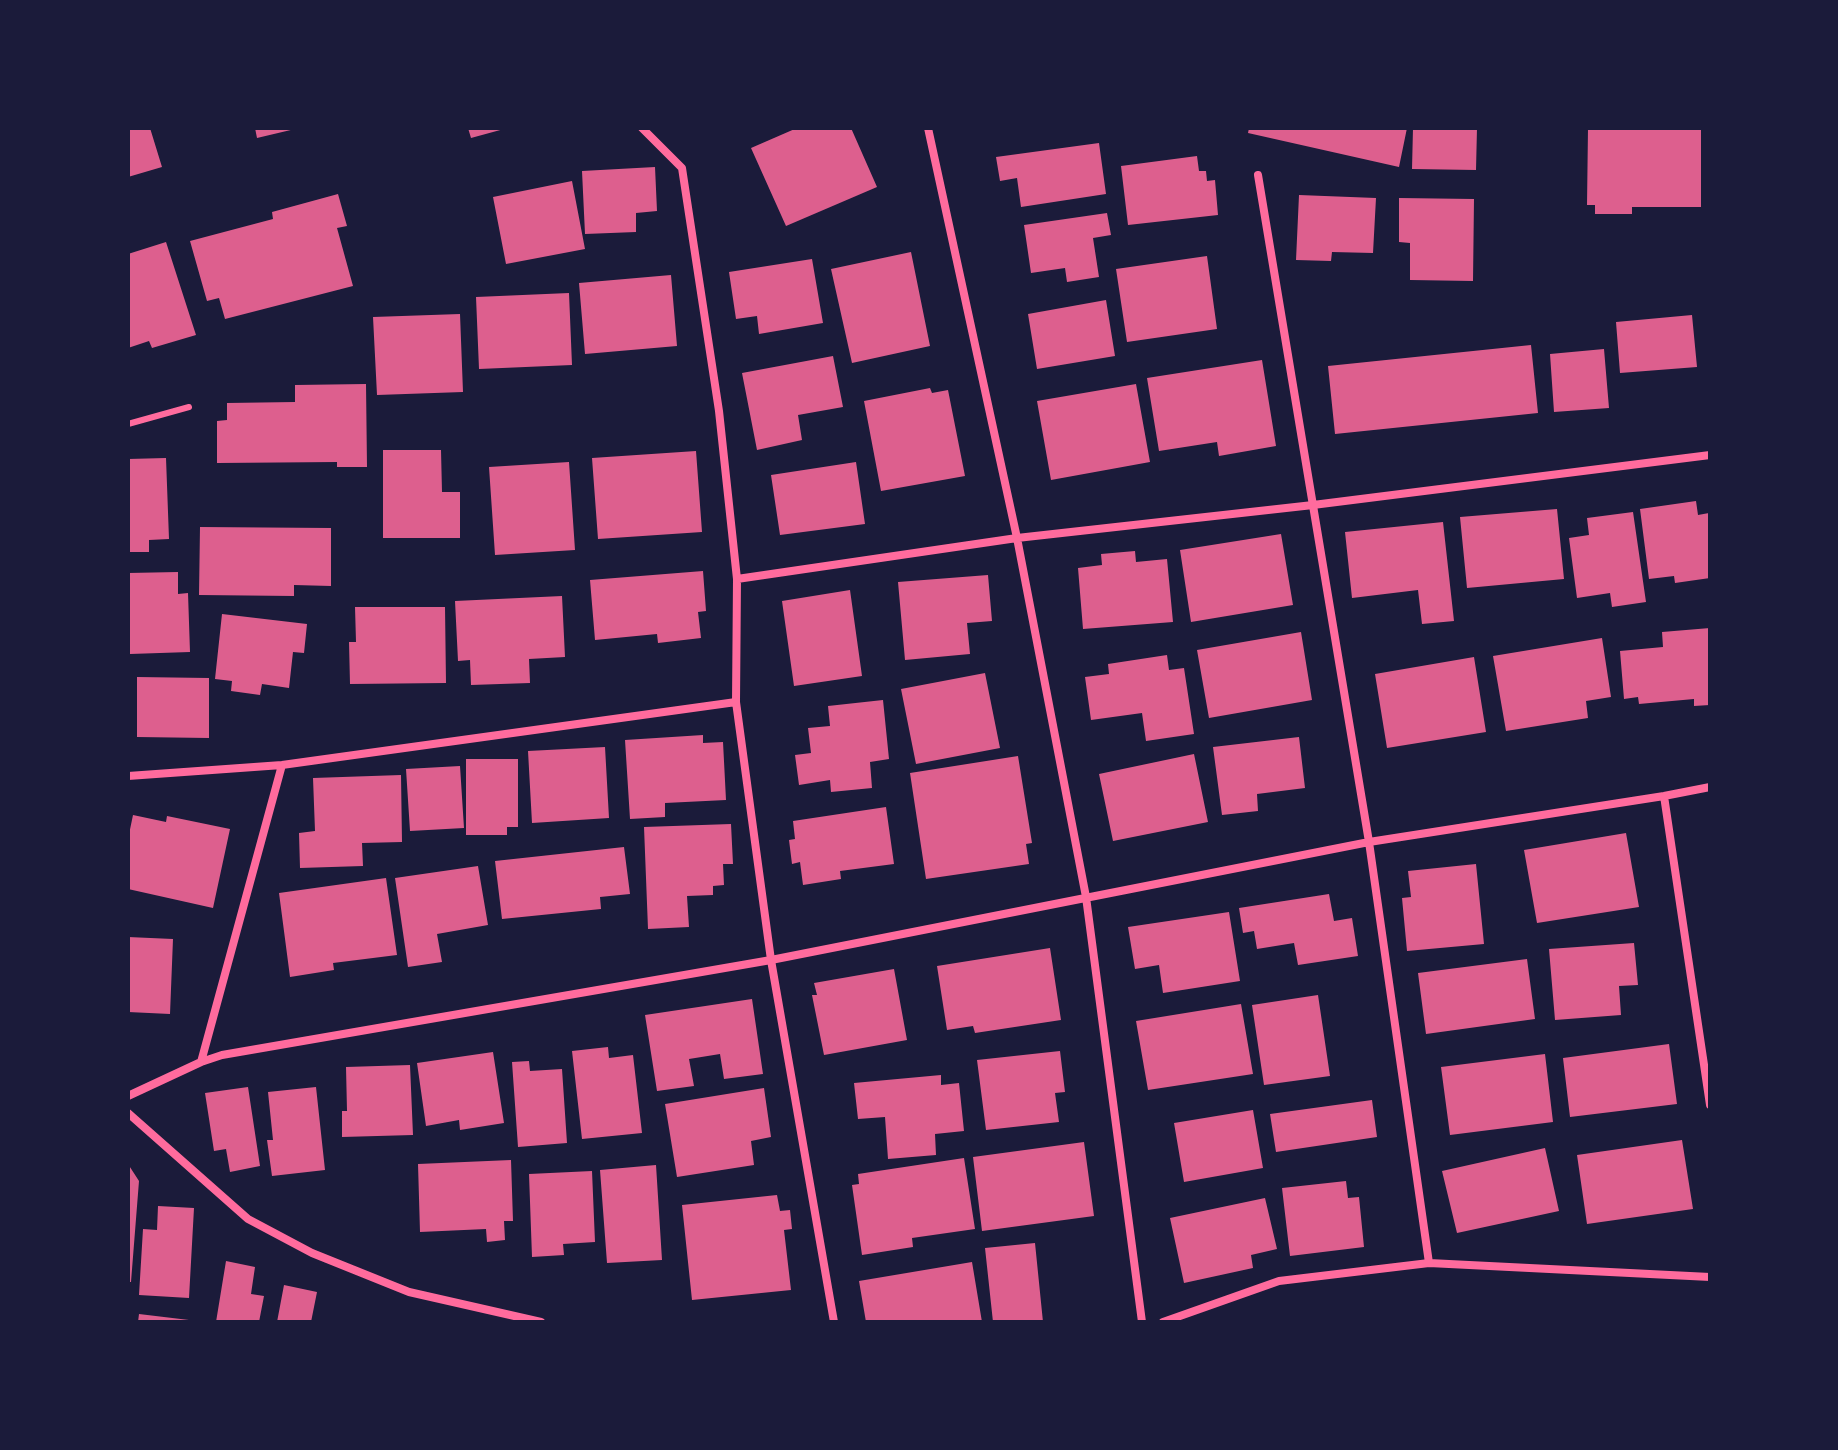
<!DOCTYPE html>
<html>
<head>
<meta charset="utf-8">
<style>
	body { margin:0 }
	#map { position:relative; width:1838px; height:1450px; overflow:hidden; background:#1b1b3a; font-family:"Times New Roman",serif }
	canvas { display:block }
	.frame { position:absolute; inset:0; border:130px solid #1b1b3a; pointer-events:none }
</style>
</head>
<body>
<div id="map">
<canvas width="1838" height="1450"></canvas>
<div class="frame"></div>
</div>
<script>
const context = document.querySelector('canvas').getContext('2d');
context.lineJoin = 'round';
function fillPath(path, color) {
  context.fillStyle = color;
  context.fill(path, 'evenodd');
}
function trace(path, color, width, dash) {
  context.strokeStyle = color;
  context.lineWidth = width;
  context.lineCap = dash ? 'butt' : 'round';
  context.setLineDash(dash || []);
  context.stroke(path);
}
const building = new Path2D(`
	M128,128H150L162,167L128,177Z
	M255,128H295V129L257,138Z
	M468,128H504V129L471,138Z
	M797,128H851L877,187L786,226L751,148Z
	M1249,128H1407L1399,167L1248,133Z
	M1413,128H1477L1476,170L1412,169Z
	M1588,128H1701V207H1632V214H1595V205H1587Z
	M1099,143L1106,194L1021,207L1017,178L1000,181L996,157Z
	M1197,156L1199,171H1206L1207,181L1215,180L1218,215L1128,225L1121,166Z
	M655,167L657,211L636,213V232L585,234L582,171Z
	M572,181L585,249L506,264L493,197Z
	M338,194L347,226L337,228L353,286L225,319L219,298L207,301L190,241L273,219L272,212Z
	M1299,195L1376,198L1373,253L1332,252L1331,261L1296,260Z
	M1399,198L1474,199L1473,281L1410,280V243L1399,242Z
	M1107,213L1111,235L1093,238L1099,277L1067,282L1065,268L1031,273L1024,225Z
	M166,242L196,335L152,348L149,341L128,348V254Z
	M911,252L930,346L852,363L831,269Z
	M1207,256L1217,329L1127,342L1116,269Z
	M812,259L823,323L759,334L757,316L736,319L729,272Z
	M671,275L677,346L585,354L579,283Z
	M569,293L572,365L479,369L476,297Z
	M1106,300L1115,356L1037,369L1028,314Z
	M460,314L463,392L377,395L373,317Z
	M1692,315L1697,367L1620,373L1616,322Z
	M1531,345L1538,413L1335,434L1328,366Z
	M1604,349L1609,408L1554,412L1550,354Z
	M833,356L843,407L798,415L802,440L757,450L742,373Z
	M1262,360L1276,446L1219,456L1217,442L1159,451L1147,378Z
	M366,384L367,467H337V462L217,463V421L227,420V403L295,402V385Z
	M1136,384L1150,462L1051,480L1037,401Z
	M930,388L932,393L948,390L965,476L881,491L864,401Z
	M383,450H441L442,492H460V538H383Z
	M696,451L702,532L598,539L592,458Z
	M166,458L169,539L149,540V552H128V459Z
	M569,462L575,550L495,555L489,467Z
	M856,462L865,524L780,535L771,475Z
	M1696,501L1698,515L1709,513L1710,578L1675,583L1674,576L1649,579L1640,509Z
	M1557,509L1564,579L1467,588L1460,517Z
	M1633,512L1646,602L1612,607L1610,593L1577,598L1569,538L1589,535L1587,518Z
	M1443,522L1454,621L1422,624L1418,590L1352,598L1345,532Z
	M200,527L331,528V586L294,585V596L199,595Z
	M1281,534L1293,605L1191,622L1180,550Z
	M1135,551L1136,562L1167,559L1173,622L1083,629L1078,568L1102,565L1101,554Z
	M703,571L706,611L698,612L701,638L658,643L657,634L595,640L590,580Z
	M178,572V594L188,593L190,652L130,654L128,573Z
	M988,575L992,621L967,623L970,654L905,660L898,582Z
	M850,590L862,676L794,686L782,601Z
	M562,596L565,657L529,659L530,683L471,685L470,660L458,661L455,601Z
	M355,607H445L446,683L350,684L349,642H356Z
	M222,614L307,624L304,653L293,652L289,688L262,684L260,695L231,691L232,681L215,679Z
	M1710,628V705L1694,706V699L1639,704L1638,697L1624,699L1620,651L1663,647L1662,632Z
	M1301,632L1312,700L1209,718L1197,650Z
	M1602,638L1611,697L1586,701L1588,718L1506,731L1493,656Z
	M1167,655L1169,670L1184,668L1194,734L1146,741L1142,713L1091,720L1085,677L1109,674L1108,664Z
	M1474,657L1486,732L1387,748L1375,674Z
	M985,673L1000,748L916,764L901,689Z
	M137,677L209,678V738L137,737Z
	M883,700L889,759L870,762L872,788L831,792L830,780L799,785L795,755L811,753L808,728L830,726L828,706Z
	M703,735V743L723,742L726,800L665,803V817L630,819L625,740Z
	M1299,737L1305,788L1257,794L1258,811L1222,815L1213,747Z
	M605,747L609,818L532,823L528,751Z
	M1194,754L1208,822L1113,841L1099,774Z
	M1018,756L1032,843L1026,844L1029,864L926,879L910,773Z
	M466,759H518V827H507V835H466Z
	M460,766L464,828L410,831L406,769Z
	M401,775L402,842L362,843L363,866L300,868L299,833L315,831L313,778Z
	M886,807L894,864L840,871L841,879L803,885L800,862L792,864L789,840L795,839L793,821Z
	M133,815L166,822L167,816L230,829L213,908L128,889V839Z
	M731,824L733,864H723L724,885L713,886V895L687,896L689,927L648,929L644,827Z
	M1626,833L1639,907L1537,923L1524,850Z
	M624,847L630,894L600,897L601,909L502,919L495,861Z
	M1476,864L1484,944L1407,951L1402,898L1411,897L1408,871Z
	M478,866L488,925L437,934L442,962L408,967L395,878Z
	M386,878L397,955L333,963L334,970L290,977L279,893Z
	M1329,894L1334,921L1352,918L1358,956L1298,965L1294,943L1257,949L1254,931L1243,933L1239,908Z
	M1229,912L1240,981L1163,993L1159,965L1135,969L1128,927Z
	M128,937L173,939L170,1014L128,1012Z
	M1634,943L1638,985L1619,986L1621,1015L1555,1020L1549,949Z
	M1050,948L1061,1020L975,1033L973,1026L947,1030L937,966Z
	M1527,959L1535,1019L1426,1034L1418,973Z
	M894,969L907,1040L824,1055L812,995H817L814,983Z
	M1318,995L1330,1076L1264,1085L1252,1005Z
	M752,999L763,1074L724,1079L720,1054L689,1059L694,1086L657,1091L645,1015Z
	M1241,1004L1253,1074L1148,1090L1136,1021Z
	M1669,1044L1677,1104L1570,1117L1563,1058Z
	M608,1047L609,1058L633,1055L642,1133L582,1139L572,1051Z
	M1060,1051L1065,1092L1055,1093L1059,1122L986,1130L977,1060Z
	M493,1052L504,1123L460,1130L459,1120L426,1126L417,1063Z
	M1545,1054L1553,1122L1450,1135L1441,1067Z
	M529,1061L530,1071L562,1069L567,1143L518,1147L512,1062Z
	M410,1065L413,1135L342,1137V1111H347L346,1067Z
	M941,1075V1085L959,1083L964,1131L935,1134L936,1155L888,1159L885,1117L858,1119L854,1083Z
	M248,1087L260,1166L230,1172L226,1149L214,1151L205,1093Z
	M316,1087L325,1170L272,1176L267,1140H273L268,1092Z
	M764,1088L771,1137L751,1141L754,1165L677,1177L665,1104Z
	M1372,1100L1377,1137L1276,1152L1270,1114Z
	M1253,1110L1263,1168L1184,1182L1174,1123Z
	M1682,1140L1693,1209L1587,1224L1577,1155Z
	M1084,1142L1094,1216L982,1231L973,1157Z
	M1545,1148L1559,1211L1457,1233L1442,1171Z
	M964,1158L975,1229L912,1238L913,1247L862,1255L852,1185L859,1184L858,1174Z
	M511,1160L513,1221H504L505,1240L487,1242L486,1229L420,1232L418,1164Z
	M128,1164L139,1181L131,1282H128Z
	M656,1165L662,1260L607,1263L600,1170Z
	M592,1171L595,1242L563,1244L564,1255L532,1257L529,1174Z
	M1346,1181L1348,1198L1359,1197L1364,1247L1290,1256L1282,1188Z
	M777,1195L780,1211L790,1210L792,1229L784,1230L791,1290L692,1300L682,1205Z
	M1265,1198L1277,1249L1251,1255L1253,1268L1184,1283L1170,1218Z
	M158,1206L194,1208L189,1298L139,1295L143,1229L157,1230Z
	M1035,1243L1043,1322H993L985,1248Z
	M226,1261L255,1267L251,1294L264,1296L259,1322H216Z
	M972,1262L982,1322H866L859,1281Z
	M284,1285L317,1292L311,1322H277Z
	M139,1314L189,1320V1322H138Z`);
const service = new Path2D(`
	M128,424L189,407`);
const minor = new Path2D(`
	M642,128L682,168L719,411L737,579L736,702L771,960L834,1322
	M928,128L1017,538L1086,897L1142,1322
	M1258,175L1369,842L1429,1263
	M737,579L1017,538L1313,505L1710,455
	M128,776L282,765L736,702
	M1664,796L1710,1105
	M201,1062L282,765
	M128,1096L201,1062L222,1055L771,960L1369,842L1664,796L1710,787
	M128,1113L248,1219L312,1253L409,1292L541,1322
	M1163,1322L1279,1281L1429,1263L1710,1277`);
fillPath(building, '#dd5f8e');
trace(service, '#ff6b9d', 6);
trace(minor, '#ff6b9d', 8);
</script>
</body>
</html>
